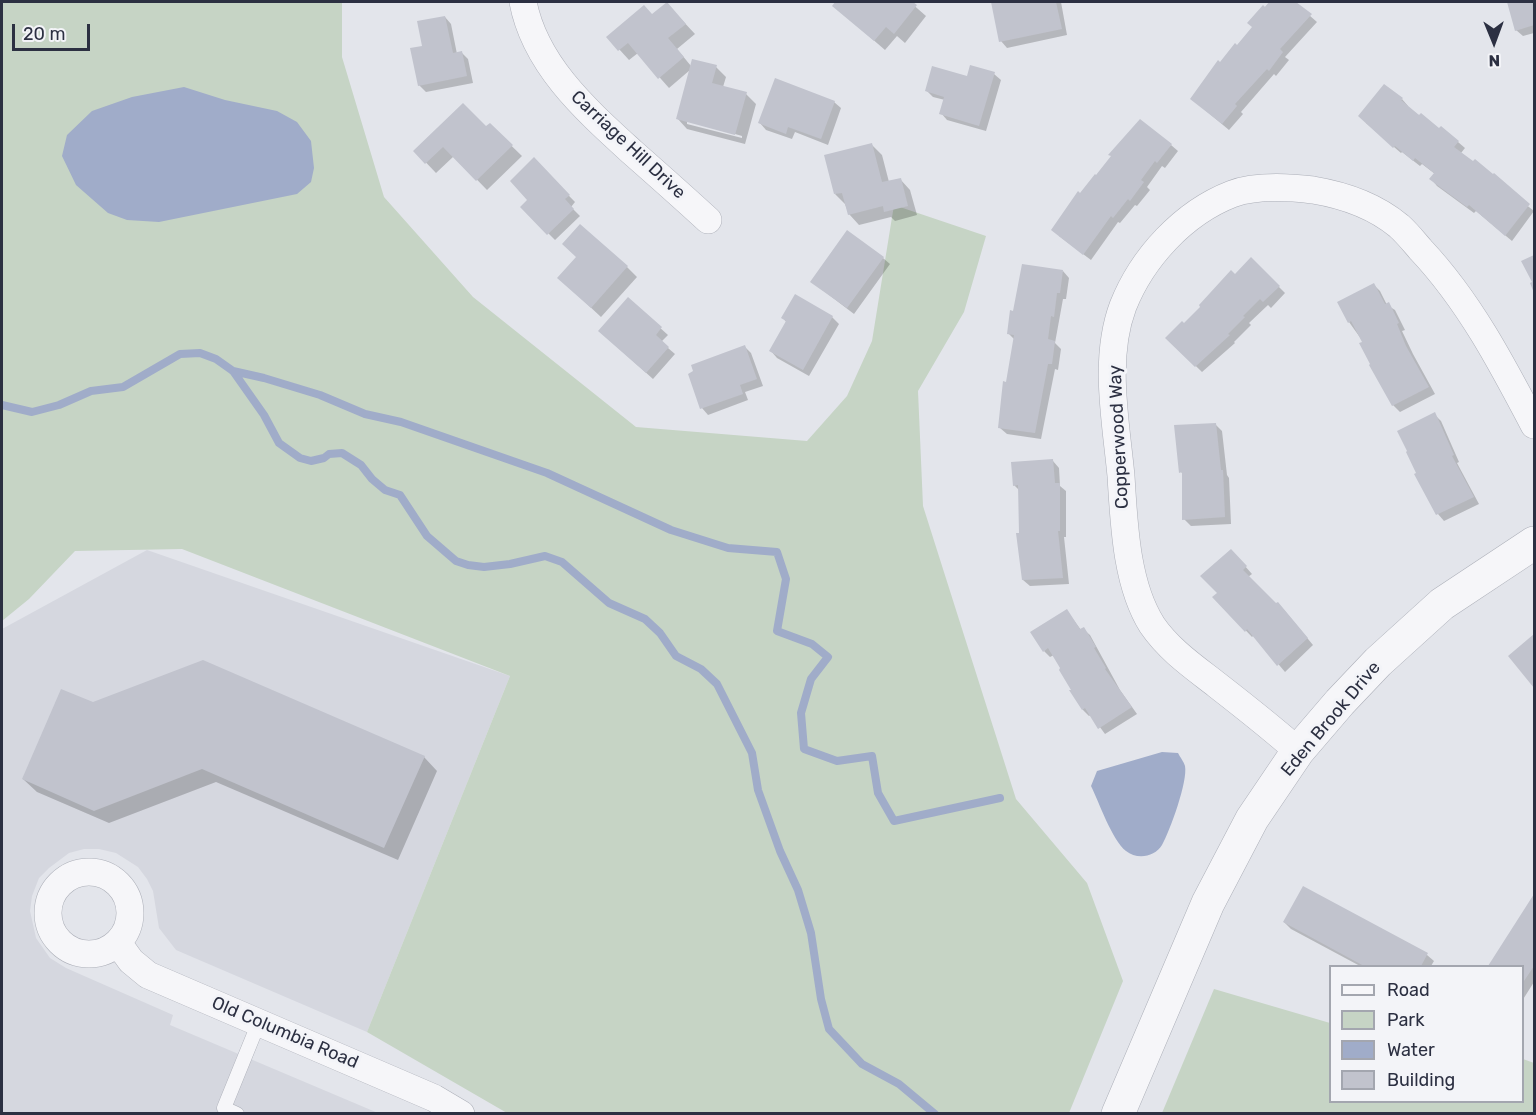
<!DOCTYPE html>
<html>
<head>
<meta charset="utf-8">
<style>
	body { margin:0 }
	#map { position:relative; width:1536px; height:1115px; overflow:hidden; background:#e3e5eb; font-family:Rubik,sans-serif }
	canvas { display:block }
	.frame { position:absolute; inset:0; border:3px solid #2c3042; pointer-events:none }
	.legend { position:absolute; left:1329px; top:965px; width:195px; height:138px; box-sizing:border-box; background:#f3f4f8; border:2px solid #a3a6af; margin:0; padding:8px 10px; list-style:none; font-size:18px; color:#2c3042 }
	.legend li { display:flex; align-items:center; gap:12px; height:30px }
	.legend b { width:30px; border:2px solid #a3a6af }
	.north { position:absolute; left:1464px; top:12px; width:60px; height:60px; -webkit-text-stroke:4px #f3f4f8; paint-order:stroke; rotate:179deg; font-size:16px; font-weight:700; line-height:24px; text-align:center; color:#2c3042 }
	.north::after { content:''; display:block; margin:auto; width:21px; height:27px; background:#2c3042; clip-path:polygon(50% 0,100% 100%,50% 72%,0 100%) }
	.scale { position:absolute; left:12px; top:24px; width:78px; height:27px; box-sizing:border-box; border:3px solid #2c3042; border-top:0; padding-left:8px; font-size:18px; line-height:21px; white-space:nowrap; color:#2c3042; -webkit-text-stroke:4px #f3f4f8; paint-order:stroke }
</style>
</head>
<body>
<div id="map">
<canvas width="1536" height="1115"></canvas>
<div class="frame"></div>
<ul class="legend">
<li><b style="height:8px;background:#f6f6f9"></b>Road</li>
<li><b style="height:16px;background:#c6d4c5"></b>Park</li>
<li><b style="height:16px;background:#a0acc9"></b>Water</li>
<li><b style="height:16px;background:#c1c3cd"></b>Building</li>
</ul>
<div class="north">N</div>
<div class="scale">20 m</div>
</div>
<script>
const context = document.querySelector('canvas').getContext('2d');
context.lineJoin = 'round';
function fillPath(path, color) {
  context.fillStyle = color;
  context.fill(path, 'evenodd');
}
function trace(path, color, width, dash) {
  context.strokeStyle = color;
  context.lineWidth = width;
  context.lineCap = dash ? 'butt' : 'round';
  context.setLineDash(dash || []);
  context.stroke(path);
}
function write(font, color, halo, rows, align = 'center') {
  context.font = font + ' Rubik,sans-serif';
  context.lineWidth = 6;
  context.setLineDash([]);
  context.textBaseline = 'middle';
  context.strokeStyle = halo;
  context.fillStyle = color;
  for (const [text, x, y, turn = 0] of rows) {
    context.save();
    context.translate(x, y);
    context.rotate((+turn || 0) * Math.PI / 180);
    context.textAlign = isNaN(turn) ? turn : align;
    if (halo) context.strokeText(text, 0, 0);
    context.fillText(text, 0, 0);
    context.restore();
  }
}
const built = new Path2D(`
	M147,550L510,676L367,1032L176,950L159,928L153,891L147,879L138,867L116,853L99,849H84L69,853L49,868L39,878L32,896L30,911L36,938L50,958L66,968L173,1015L170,1025L378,1113L2,1114V629Z`);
const green = new Path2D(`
	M2,2H342V57L384,197L473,297L636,427L807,441L847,396L872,341L894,205L986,236L964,312L918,391L923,506L1016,799L1087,883L1123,981L1069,1113H507L367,1032L510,676L182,549L75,551L29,599L2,621Z
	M1214,989L1330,1023V1102H1522L1523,1059L1534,1063V1113H1162Z`);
const water = new Path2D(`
	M184,87L225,100L277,111L297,122L311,141L314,168L311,182L297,194L159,222L127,220L108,213L76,185L62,156L67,135L92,111L132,97Z
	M1162,752L1178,753C1180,757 1184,762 1185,766C1188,781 1170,831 1162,845C1155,857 1137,860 1126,851C1112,840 1099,802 1091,786L1097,771Z`);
const shadow = new Path2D(`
	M837,2H910L926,16L905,43L897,36L885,50L834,6Z
	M993,2H1061L1067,35L1007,48L1001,41Z
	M1270,2H1294L1317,22L1285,57L1289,60L1276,76L1274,74L1241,112L1243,114L1229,130L1199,105L1220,64L1237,47L1253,27L1250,23Z
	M1508,2H1534V33L1523,36L1516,30Z
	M667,4L695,34L677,49L691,66L716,67L726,77L723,87L746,94L756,104L745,144L687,129L677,118L690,70L669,88L638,53L629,60L608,37L653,15ZM687,120L742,136V138L687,124Z
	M445,17L451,24L457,54L462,53L468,59L473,83L426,92L419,85L423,47Z
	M994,74L1001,80L986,131L947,120L941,113L945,100L933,97L926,90L968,78Z
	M1402,99L1408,106L1407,107L1458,142L1465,148L1461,153L1534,211L1512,241L1476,211L1474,213L1437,186L1431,179L1435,174L1422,164L1420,166L1402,152L1401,153L1366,123Z
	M834,102L841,108L828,145L795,132L792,139L766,130L760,123Z
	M490,125L522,156L487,190L454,156L436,173L415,151L486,128Z
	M872,145L882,155L889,182L900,179L910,190L917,215L895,221L891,217L859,225L849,214L845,204L835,194Z
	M1171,145L1178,151L1165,168L1162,166L1147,187L1150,190L1137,206L1135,205L1120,223L1118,222L1091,260L1059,236L1081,195Z
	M534,160L575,202L571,207L580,216L555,240L522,207L530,200Z
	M578,257L627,267L637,277L601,317L559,278Z
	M883,258L890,264L854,314L812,282Z
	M1251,259L1285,293L1271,308L1268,305L1249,323L1251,325L1234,342L1235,343L1202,372L1167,338L1184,325Z
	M1063,271L1069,278L1066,299H1063L1055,343L1061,349L1058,370L1055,369L1041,439L1007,434L1000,428L1014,339L1008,333L1015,312Z
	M1374,285L1380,291L1387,305L1395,310L1405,330L1402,331L1413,354L1435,394L1400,412L1393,405L1364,343L1349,322Z
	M795,296L832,317L839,324L809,376L777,358L771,351L787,323L783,318Z
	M628,299L668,335L661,342L675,354L653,379L606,337Z
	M745,347L751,353L763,386L745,392L748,400L708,415L702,408Z
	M1434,414L1441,421L1459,462L1457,463L1479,504L1444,521L1438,514Z
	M1215,424L1222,431L1227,475L1229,478L1231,524L1191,526L1184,519L1183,474L1181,472Z
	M1053,461L1059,468L1060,486L1066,491V537H1064L1069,584L1030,586L1023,580L1020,491L1014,485Z
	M1237,557L1252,574L1248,577L1276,605L1284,610L1313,645L1285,672L1254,635L1252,637L1214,597L1219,593Z
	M1067,611L1081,630L1083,629L1090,635L1120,690L1137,714L1105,734L1091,715L1089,716L1083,710L1071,691L1073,690L1063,669L1054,655L1050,657L1044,651Z
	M1534,636V686L1510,656Z
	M93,704L424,757L437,771L398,860L216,782L109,823L37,792L23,779Z
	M1303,888L1427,955L1434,961L1431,966H1360L1291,929L1284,922Z
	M1534,897V982L1522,1001V966H1490Z`);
const stream = new Path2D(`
	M233,371L264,378L320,395L365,414L401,422L547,473L671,530L728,548L777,552L786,579L777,631L812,644L828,657L811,679L801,713L804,749L837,761L872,756L878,793L894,821L1000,798
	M2,405L32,412L59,405L91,391L123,387L180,354L200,353L216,359L233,371L264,415L279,443L300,458L311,461L324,458L329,454L342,453L361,465L372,479L385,490L400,495L427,536L456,561L468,565L484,567L510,564L545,556L562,562L609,603L645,619L660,633L676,656L701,669L717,684L752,753L758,790L780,851L798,890L811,933L821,999L829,1029L862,1064L899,1084L935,1114`);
const building = new Path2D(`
	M667,2L686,24L668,38L684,57L658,79L628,43L618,51L606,37L644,5L652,14Z
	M835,2H913L917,5L894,34L886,27L874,41L832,6Z
	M991,2H1056L1062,29L999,42Z
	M1269,2H1296L1312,14L1280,49L1283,52L1269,71L1267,69L1235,104L1237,106L1222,124L1190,99L1218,60L1220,62L1235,43L1237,45L1252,27L1247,23L1263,5L1265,7Z
	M1507,2H1534V25L1515,31Z
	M445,16L453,53L462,51L467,76L418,86L410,48L422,46L417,21Z
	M692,59L717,65L712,83L747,92L735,135L676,119Z
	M970,65L995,72L979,126L939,114L944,97L925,91L932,66L967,76Z
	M775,78L835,101L821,139L788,127L786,134L758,123Z
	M1384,84L1403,98L1401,100L1419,115L1421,113L1439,128L1441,126L1459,141L1454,147L1473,161L1475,159L1493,174L1494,173L1530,204L1505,236L1469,205L1467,207L1429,179L1434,173L1415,158L1413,161L1395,146L1393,148L1358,116Z
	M463,103L486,126L490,123L513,145L476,181L443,147L425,164L413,151Z
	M1140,119L1172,144L1157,163L1155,161L1141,180L1144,182L1130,201L1128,199L1113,218L1111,216L1083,255L1051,230L1078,191L1080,193L1095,174L1096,175L1111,156L1108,155Z
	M872,143L882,182L901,178L908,206L884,212L883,206L848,215L842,193L834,194L824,155Z
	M534,157L570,195L565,199L574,209L547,235L520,207L527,200L510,181Z
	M580,224L628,266L591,308L557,278L576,257L562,244Z
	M847,230L884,257L847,308L810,282Z
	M1534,255V293L1530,283L1532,282L1521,261Z
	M1251,257L1280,286L1263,302L1260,299L1243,316L1245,317L1228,334L1230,335L1195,367L1165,338L1182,321L1184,323L1200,307L1199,305L1231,270L1235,274Z
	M1022,264L1063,270L1060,293H1057L1054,317L1051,316L1048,339L1055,341L1052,364H1048L1035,433L998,428L1003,381L1006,382L1014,335L1007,334L1010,310L1013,311Z
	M1374,283L1385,304L1389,302L1399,323L1397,324L1406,346L1429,387L1392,406L1369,365L1370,364L1359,343L1362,342L1351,321L1348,323L1337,302Z
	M795,294L833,316L803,370L769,351L786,321L781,318Z
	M628,297L662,327L656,335L669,347L646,373L598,331Z
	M745,345L757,379L740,385L743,394L700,409L688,374L693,371L691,365Z
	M1435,412L1454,455L1452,456L1474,497L1436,515L1414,474L1416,473L1406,452L1407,451L1397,431Z
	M1216,423L1221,470H1223L1225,517L1182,520V472L1179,473L1174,425Z
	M1053,459L1055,483H1060V531H1058L1063,578L1022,580L1016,533H1019L1018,485L1013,486L1011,462Z
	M1231,549L1247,566L1243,570L1276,603L1278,602L1308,638L1277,666L1247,629L1245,632L1212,597L1217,593L1200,576Z
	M1067,609L1080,629L1084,627L1096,647L1094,648L1106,668L1105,669L1132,707L1098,729L1085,708L1082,710L1069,690H1071L1059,670L1060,668L1048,648L1043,652L1030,632Z
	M1534,634V688L1508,656Z
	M203,660L425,756L384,848L202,769L94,811L22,779L61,689L93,702Z
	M1303,886L1428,953L1421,966H1364L1283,922Z
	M1534,894V966L1522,984V966H1488Z`);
const service = new Path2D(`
	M237,1114L224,1108L259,1022`);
const minor = new Path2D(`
	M523,2C535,65 586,110 632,152C657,174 683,197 708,220
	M1298,751C1272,728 1244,706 1217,685C1194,667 1169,650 1152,625C1126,584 1124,523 1121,476C1116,422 1103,359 1123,306C1142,258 1183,213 1232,194C1256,185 1288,187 1313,190C1343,195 1375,206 1399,226C1407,233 1414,242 1421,250C1469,301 1502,364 1534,425
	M48 913a41 41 0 1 1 82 0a41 41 0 1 1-82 0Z
	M118,943L131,961L148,975L434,1098L461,1114`);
const tertiary = new Path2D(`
	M1118,1114L1208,903L1252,819L1298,751L1340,702L1378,662L1442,604L1534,543`);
const streetNames = [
	["Carriage Hill Drive",628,145,43],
	["Copperwood Way",1119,437,-93],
	["Eden Brook Drive",1331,719,-50],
	["Old Columbia Road",285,1033,23]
];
fillPath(built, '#d5d7df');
fillPath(green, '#c6d4c5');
fillPath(water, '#a0acc9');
fillPath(shadow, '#0003');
trace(stream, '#a0acc9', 8);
fillPath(building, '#c1c3cd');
trace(service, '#acafb8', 15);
trace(minor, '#acafb8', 28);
trace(tertiary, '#acafb8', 34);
trace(service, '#f6f6f9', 14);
trace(minor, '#f6f6f9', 27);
trace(tertiary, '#f6f6f9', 33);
write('18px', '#2c3042', '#f3f4f8', streetNames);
</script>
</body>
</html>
